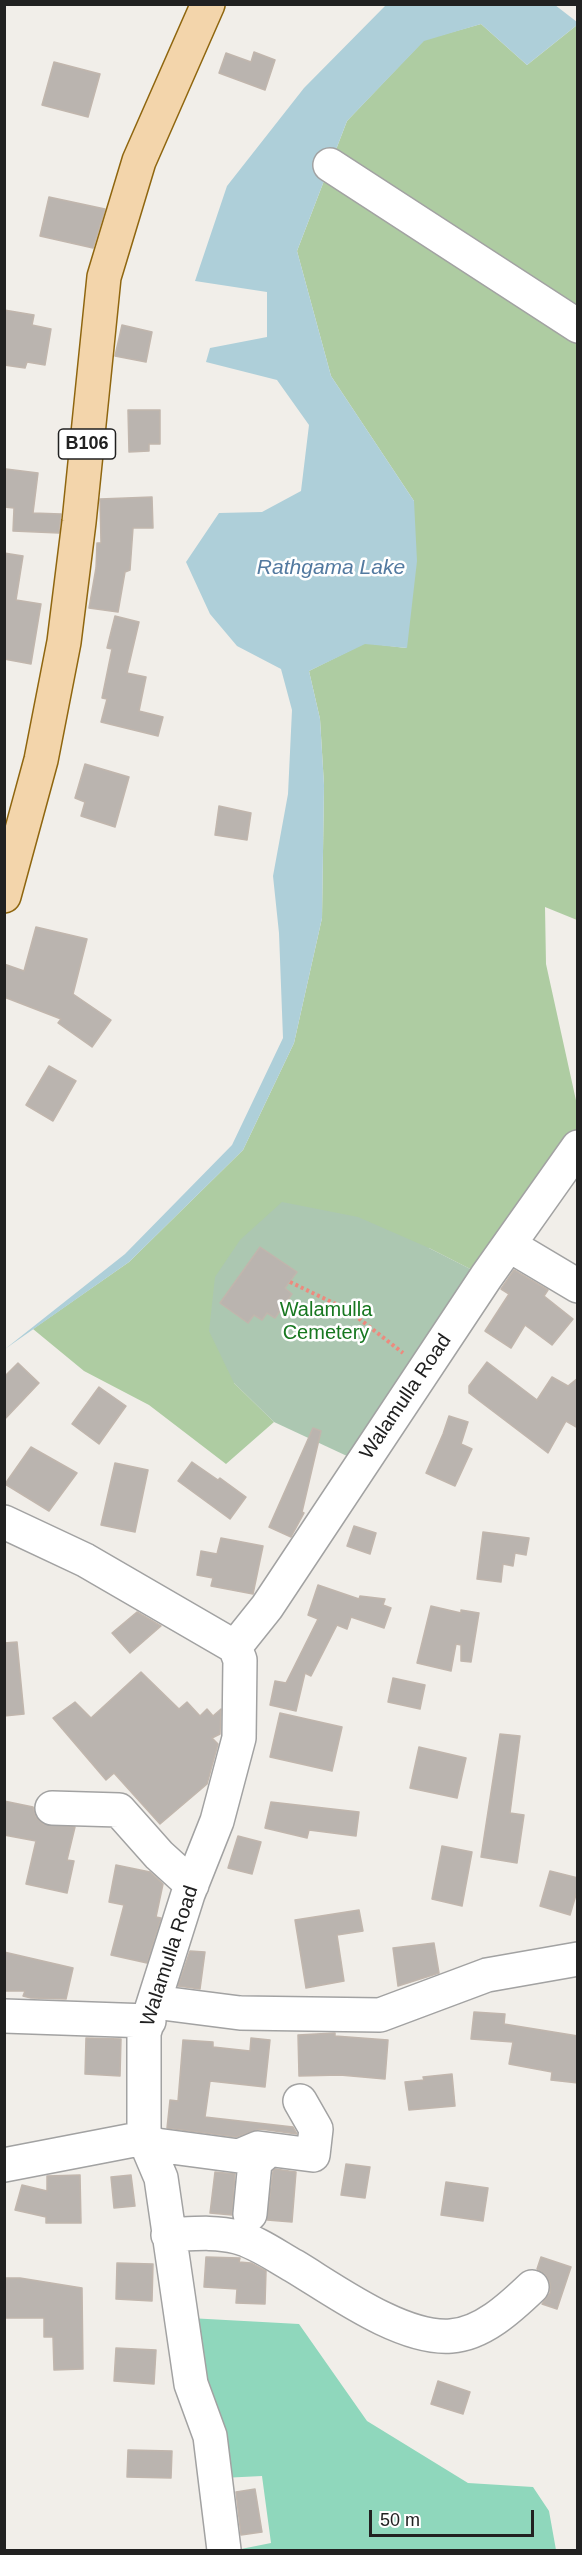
<!DOCTYPE html>
<html>
<head>
<meta charset="utf-8">
<style>
	body { margin:0 }
	#map { position:relative; width:582px; height:2555px; overflow:hidden; background:#f1eee9; font-family:Helvetica,sans-serif }
	canvas { display:block }
	.frame { position:absolute; inset:0; border:6px solid #212121; pointer-events:none }
	.scale { position:absolute; left:369px; top:2510px; width:165px; height:27px; box-sizing:border-box; border:3px solid #212121; border-top:0; padding-left:8px; font-size:18px; line-height:21px; white-space:nowrap; color:#212121; -webkit-text-stroke:4px #fff; paint-order:stroke }
</style>
</head>
<body>
<div id="map">
<canvas width="582" height="2555"></canvas>
<div class="frame"></div>
<div class="scale">50 m</div>
</div>
<script>
const context = document.querySelector('canvas').getContext('2d');
context.lineJoin = 'round';
function fillPath(path, color) {
  context.fillStyle = color;
  context.fill(path, 'evenodd');
}
function trace(path, color, width, dash) {
  context.strokeStyle = color;
  context.lineWidth = width;
  context.lineCap = dash ? 'butt' : 'round';
  context.setLineDash(dash || []);
  context.stroke(path);
}
function write(font, color, halo, rows, align = 'center') {
  context.font = font + ' Helvetica,sans-serif';
  context.lineWidth = 5;
  context.setLineDash([]);
  context.textBaseline = 'middle';
  context.strokeStyle = halo;
  context.fillStyle = color;
  for (const [text, x, y, turn = 0] of rows) {
    context.save();
    context.translate(x, y);
    context.rotate((+turn || 0) * Math.PI / 180);
    context.textAlign = isNaN(turn) ? turn : align;
    if (halo) context.strokeText(text, 0, 0);
    context.fillText(text, 0, 0);
    context.restore();
  }
}
const forest = new Path2D(`
	M481,24L527,65L577,25V920L545,907L546,964L577,1105V1147L486,1277L429,1248L234,1383L274,1422L226,1464L149,1405L84,1371L33,1329L129,1262L243,1150L294,1043L322,918L324,785L320,719L309,671L365,643L406,648L414,501L331,376L297,251L347,121L424,40Z`);
const cemetery = new Path2D(`
	M282,1202L358,1217L429,1248L486,1277L362,1463L274,1422L234,1383L209,1331L215,1277L240,1240Z`);
const pitch = new Path2D(`
	M189,2318L299,2324L367,2421L468,2483L533,2487L549,2511L556,2550H236L271,2543L262,2476L222,2478Z`);
const water = new Path2D(`
	M386,5H555L577,22V25L527,65L481,24L424,41L347,121L297,251L331,376L414,501L417,561L407,648L365,644L309,671L320,719L324,785L322,918L294,1043L243,1150L129,1262L5,1349L125,1254L232,1145L283,1038L279,933L273,876L288,794L292,710L281,669L237,646L210,614L186,562L219,513L262,512L301,491L309,425L277,380L206,362L210,348L267,337V292L195,281L227,186L304,88Z`);
const building = new Path2D(`
	M254,52L275,60L265,90L219,73L226,53L251,62Z
	M54,62L100,74L88,117L42,105Z
	M49,197L105,209L93,248L40,236Z
	M4,310L34,315L32,325L51,329L45,365L27,362L25,368L4,365Z
	M122,325L152,332L146,362L115,356Z
	M128,410H160V444H149V451L129,452Z
	M6,469L38,473L33,513L61,514L59,533L13,531L14,508L4,507Z
	M152,497L153,528H133L130,570L125,572L118,612L89,608L96,568L97,543H101L100,499Z
	M4,553L23,556L16,600L41,604L31,664L4,659Z
	M115,616L139,622L127,673L146,677L139,711L163,717L158,736L101,722L107,699L102,698L112,649L107,648Z
	M85,764L129,777L115,827L81,816L85,802L75,798Z
	M219,806L251,813L247,840L215,835Z
	M36,927L87,939L73,994L111,1020L92,1047L58,1023L61,1019L4,997V964L24,971Z
	M49,1066L76,1081L53,1121L26,1105Z
	M260,1247L297,1272L285,1288L292,1294L275,1318L267,1313L262,1320L254,1315L248,1323L220,1303Z
	M514,1270L548,1290L544,1296L573,1319L552,1345L525,1325L511,1348L485,1331L509,1294L501,1289Z
	M487,1362L537,1400L552,1377L568,1386L578,1378V1428L566,1421L548,1453L469,1393V1386Z
	M18,1363L39,1383L4,1420V1377Z
	M99,1387L126,1406L99,1444L72,1424Z
	M449,1416L468,1422L461,1444L472,1449L455,1486L426,1473L443,1434Z
	M313,1428L321,1431L302,1512L304,1513L291,1537L269,1527Z
	M31,1447L77,1473L49,1511L5,1484Z
	M192,1462L218,1480L220,1478L246,1497L230,1519L178,1481Z
	M115,1463L148,1470L135,1532L101,1525Z
	M354,1526L376,1533L370,1554L347,1546Z
	M483,1532L529,1538L526,1555L515,1553L513,1566L503,1564L501,1582L477,1579Z
	M221,1538L263,1546L253,1594L211,1586L213,1578L197,1575L201,1551L217,1554Z
	M318,1585L359,1599L360,1596L385,1599L383,1605L391,1608L384,1628L351,1617L347,1629L337,1625L311,1676L305,1673L296,1711L270,1705L275,1681L286,1683L318,1619L308,1615Z
	M431,1606L461,1613V1610L479,1613L471,1662L461,1661V1645L456,1644L451,1671L417,1663Z
	M137,1612L161,1626L130,1653L112,1633Z
	M17,1642L24,1714L4,1716V1643Z
	M141,1672L179,1709L187,1702L200,1716L207,1709L213,1716L221,1709L220,1734L212,1738L218,1744L207,1784L160,1824L114,1773L106,1780L53,1718L75,1702L91,1718Z
	M393,1678L425,1685L420,1709L388,1702Z
	M280,1713L342,1727L332,1771L270,1757Z
	M500,1734L520,1736L510,1813L524,1815L517,1863L481,1857Z
	M419,1747L466,1758L457,1798L410,1788Z
	M4,1801L33,1807L36,1817L43,1824L75,1827L67,1860L74,1861L67,1893L26,1884L36,1841L4,1835Z
	M271,1802L359,1812L356,1836L309,1830L307,1838L265,1828Z
	M238,1836L261,1842L252,1874L228,1868Z
	M442,1846L472,1852L462,1906L432,1899Z
	M116,1865L150,1872L163,1884L156,1917L161,1918L147,1963L111,1955L124,1905L109,1902Z
	M550,1871L578,1878V1888L570,1915L540,1906Z
	M359,1910L363,1931L337,1935L344,1981L306,1988L295,1920Z
	M434,1943L439,1973L398,1986L393,1948Z
	M190,1951L205,1952L200,1989L178,1986Z
	M4,1952L73,1968L66,1999L31,1998L23,1996L25,1991H4Z
	M474,2012L505,2014L504,2024L578,2036V2083L551,2080L552,2072L509,2064L513,2042L471,2039Z
	M335,2033V2036L388,2040L385,2079L340,2075L299,2076L298,2035Z
	M86,2038L121,2039L120,2076L85,2074Z
	M251,2038L270,2040L265,2087L210,2081L205,2117L293,2127L297,2134L260,2129L236,2137L167,2128L170,2100L178,2101L183,2040L213,2042V2047L250,2051Z
	M452,2074L455,2106L409,2110L405,2082L424,2080L423,2077Z
	M346,2164L370,2167L365,2198L341,2195Z
	M275,2169L296,2172L292,2222L267,2220L273,2171Z
	M215,2172L235,2174L232,2215L210,2213Z
	M80,2175L81,2223H46V2217L15,2210L22,2185L47,2191V2176Z
	M131,2175L135,2206L114,2208L111,2177Z
	M446,2182L488,2188L483,2221L441,2215Z
	M206,2257L240,2258L239,2262L251,2263L266,2271L265,2304L236,2303L237,2289L204,2287Z
	M541,2257L571,2267L557,2309L542,2304L550,2293V2283L546,2275L537,2269Z
	M117,2263L153,2264L152,2301L116,2299Z
	M4,2278H20L82,2288L83,2369L54,2370L53,2337H44V2318H4Z
	M116,2348L156,2350L154,2384L114,2381Z
	M438,2381L470,2392L463,2414L431,2404Z
	M128,2450L172,2451L171,2478L127,2477Z
	M255,2489L262,2532L241,2535L236,2492Z`);
const path = new Path2D(`
	M290,1282L348,1310L403,1353`);
const minor = new Path2D(`
	M330,165L578,326
	M509,1245L578,1286
	M4,1522L85,1560L235,1647
	M52,1808L119,1810L159,1855L192,1885
	M154,2002L240,2013L380,2015L487,1975L578,1959
	M4,2016L149,2021
	M4,2165L144,2138L156,2145L239,2156L258,2148L313,2155L316,2129L300,2101
	M250,2214L255,2162L269,2150
	M168,2235C191,2234 215,2231 237,2237C257,2242 276,2256 294,2266C334,2290 402,2340 451,2336C482,2334 510,2308 532,2287
	M224,2550L210,2436L191,2384L161,2178L144,2138V2033L188,1894L217,1821L239,1738L240,1660L235,1647L267,1607L486,1277L578,1147`);
const major = new Path2D(`
	M4,896L41,760L64,642L79,522L104,277L139,161L208,4`);
const shields = [
	[87,444,57]
];
const shieldNames = [
	["B106",87,444]
];
const parkNames = [
	["Walamulla",326,1310],
	["Cemetery",326,1333]
];
const streetNames = [
	["Walamulla Road",406,1397,-56],
	["Walamulla Road",170,1956,-72]
];
const waterNames = [
	["Rathgama Lake",331,568]
];
fillPath(forest, '#aecca2');
fillPath(cemetery, '#acc7b1');
fillPath(pitch, '#8fd7bc');
fillPath(water, '#aecfd9');
fillPath(building, '#bab4af');
trace(building, '#c1b6ad', 1.5);
trace(minor, '#a2a2a2', 36);
trace(major, '#8f660f', 36);
trace(path, '#ed8a7e', 4, [3, 3]);
trace(minor, '#fff', 33);
trace(major, '#f3d5ab', 33);
for (const [x, y, w] of shields) {
  const box = new Path2D();
  box.roundRect(x - w / 2, y - 15, w, 30, 4.5);
  context.fillStyle = '#fff';
  context.fill(box);
  trace(box, '#212121', 1.5);
}
write('bold 18px', '#212121', null, shieldNames);
write('20px', '#177720', '#fff', parkNames);
write('20px', '#212121', '#fff', streetNames);
write('italic 21px', '#537aa0', '#fff', waterNames);
</script>
</body>
</html>
